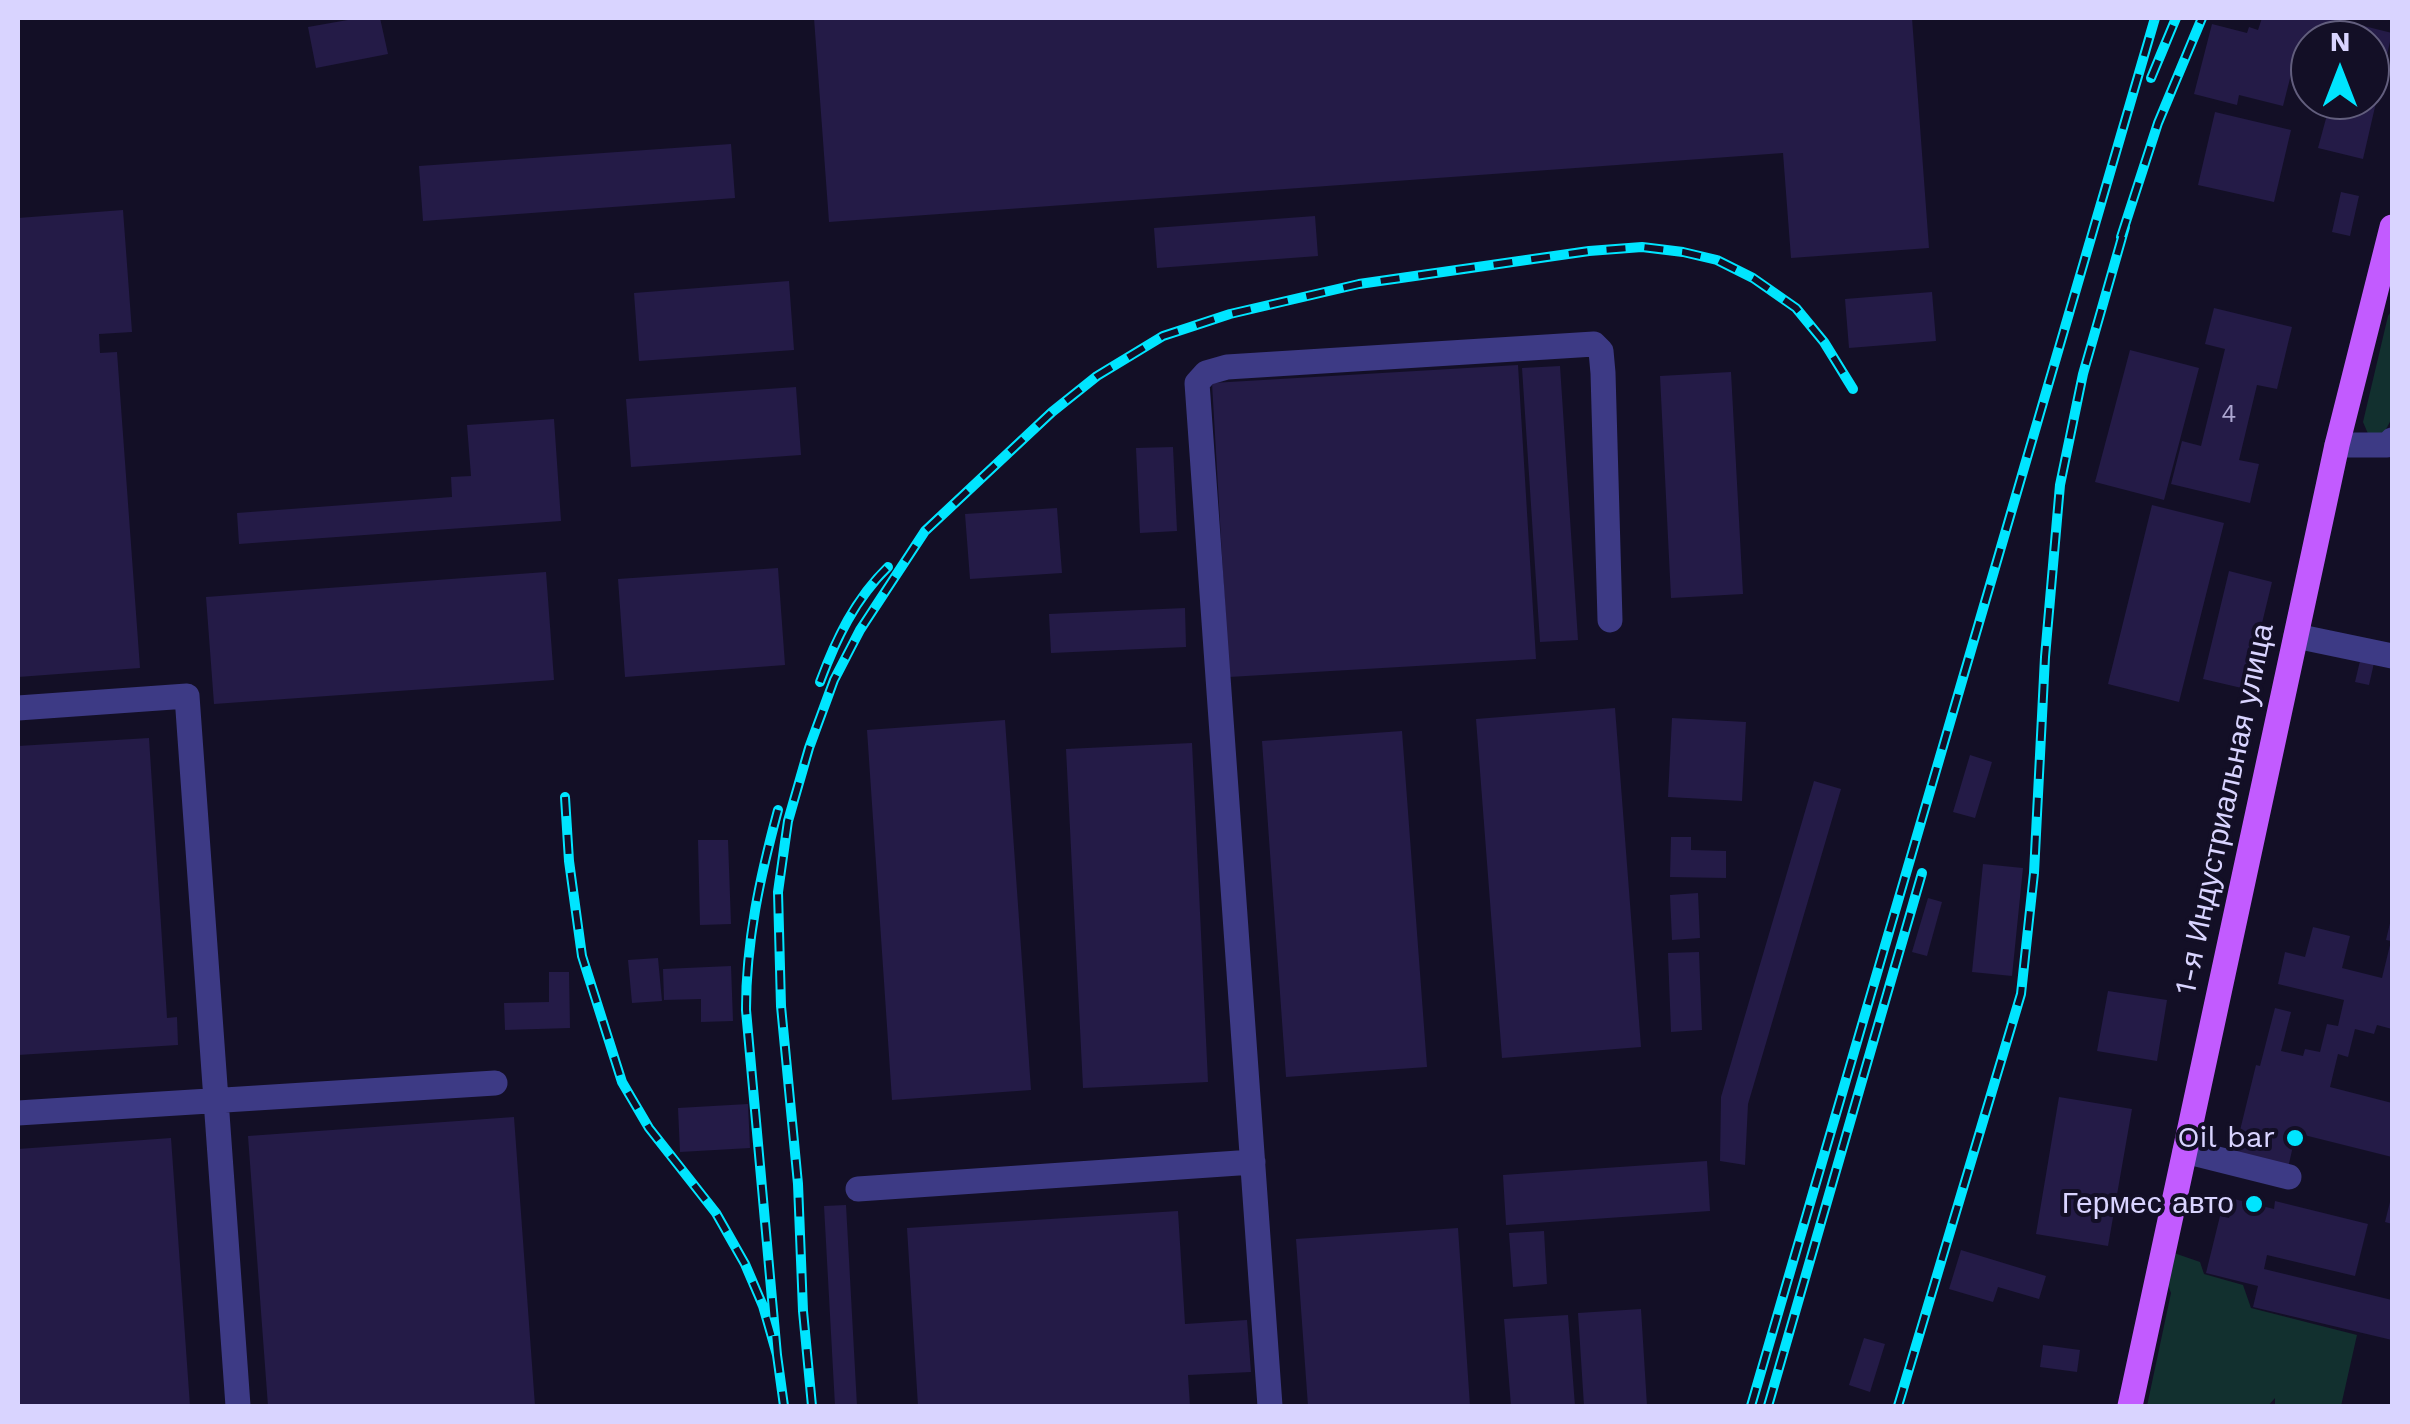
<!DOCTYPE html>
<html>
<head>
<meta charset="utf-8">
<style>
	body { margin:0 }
	#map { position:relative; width:2410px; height:1424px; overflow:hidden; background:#130f26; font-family:"Work Sans",sans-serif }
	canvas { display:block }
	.frame { position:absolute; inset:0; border:20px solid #d9d4ff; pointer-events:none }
	.north { position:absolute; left:2290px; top:20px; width:100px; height:100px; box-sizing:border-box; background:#130f26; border:2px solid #625e7d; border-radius:50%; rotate:0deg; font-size:28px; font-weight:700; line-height:40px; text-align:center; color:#d9d4ff }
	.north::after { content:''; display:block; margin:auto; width:35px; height:45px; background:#00e5ff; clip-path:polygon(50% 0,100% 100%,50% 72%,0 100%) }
</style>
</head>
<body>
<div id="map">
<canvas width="2410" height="1424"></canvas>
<div class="frame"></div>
<div class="north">N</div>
</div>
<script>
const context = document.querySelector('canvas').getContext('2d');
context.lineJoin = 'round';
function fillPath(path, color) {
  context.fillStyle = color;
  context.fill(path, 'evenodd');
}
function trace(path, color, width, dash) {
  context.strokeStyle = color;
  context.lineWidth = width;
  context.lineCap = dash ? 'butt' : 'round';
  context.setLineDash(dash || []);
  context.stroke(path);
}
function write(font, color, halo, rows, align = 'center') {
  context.font = font + ' "Work Sans",sans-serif';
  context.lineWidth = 8;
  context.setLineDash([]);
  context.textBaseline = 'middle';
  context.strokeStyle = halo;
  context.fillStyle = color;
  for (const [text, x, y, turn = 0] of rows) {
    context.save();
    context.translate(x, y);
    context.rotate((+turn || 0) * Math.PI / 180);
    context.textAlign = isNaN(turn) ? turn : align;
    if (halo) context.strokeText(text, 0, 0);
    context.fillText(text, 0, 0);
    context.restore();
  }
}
const green = new Path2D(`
	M2392,310V418L2384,433L2369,436L2363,422L2388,316Z
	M2174,1253L2200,1262L2204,1274L2243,1285L2251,1308L2357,1335L2341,1406H2275V1398L2268,1406H2147L2171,1293L2166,1280Z`);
const building = new Path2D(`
	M359,18H380L388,54L316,68L308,27Z
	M814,18H1912L1929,248L1791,258L1783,153L829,222Z
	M2262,18H2332L2392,33L2363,159L2318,148L2331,100H2370V40H2310V50L2298,47L2283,106L2239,95L2237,105L2194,94L2212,24L2247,33L2249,27L2258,30Z
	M2215,112L2291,130L2274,202L2198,185Z
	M731,144L735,198L423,221L419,166Z
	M2341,192L2359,196L2350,236L2332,232Z
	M123,210L132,332L99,334L100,353L117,352L140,668L18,677V218Z
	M1315,216L1318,256L1157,268L1154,228Z
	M789,281L794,350L639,361L634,293Z
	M1932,292L1936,341L1849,348L1845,299Z
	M2214,308L2292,327L2277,389L2257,385L2239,460L2259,464L2250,503L2171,484L2182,441L2201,446L2225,349L2205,344Z
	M2130,350L2199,368L2164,500L2095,482Z
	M1518,365L1536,659L1229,677L1212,383Z
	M1560,366L1578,640L1540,642L1522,368Z
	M1731,372L1743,594L1671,598L1660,376Z
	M796,387L801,455L631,467L626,399Z
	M554,419L561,521L239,544L237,513L452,497L451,477L471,476L467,425Z
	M1173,447L1177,531L1140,533L1136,448Z
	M2152,505L2224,523L2179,702L2108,684Z
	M1057,508L1062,573L970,579L965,514Z
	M778,568L785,665L625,677L618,579Z
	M2229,571L2272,582L2246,689L2203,679Z
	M546,572L554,680L214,704L206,597Z
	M1185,608L1186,647L1051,653L1049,614Z
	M2360,661L2374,663L2369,685L2355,682Z
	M1615,708L1641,1047L1502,1058L1476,719Z
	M1672,718L1746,722L1742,801L1668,797Z
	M1005,720L1031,1090L892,1100L867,730Z
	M1402,731L1427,1067L1286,1077L1262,741Z
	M149,738L167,1018L177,1017L178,1045L18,1055V746Z
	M1192,743L1208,1082L1083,1088L1066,749Z
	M1970,755L1992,762L1975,818L1953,812Z
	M1814,781L1841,789L1748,1104L1745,1165L1720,1161L1721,1097Z
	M1671,837H1691V850L1726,851V878L1670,877Z
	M698,840H728L731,924L700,925Z
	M1983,864L2023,868L2012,976L1972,972Z
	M1698,893L1700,938L1672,940L1670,895Z
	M1928,898L1942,902L1927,956L1912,952Z
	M2391,919L2392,1029L2377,1025L2374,1034L2355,1029L2348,1057L2338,1054L2330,1087L2392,1103V1157L2296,1133L2288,1168L2234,1155L2256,1065L2260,1066L2275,1008L2291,1012L2281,1051L2303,1056L2305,1049L2320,1052L2327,1024L2338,1026L2344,1000L2278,984L2285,952L2305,957L2313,927L2350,936L2342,968L2382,978L2391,941L2386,940Z
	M1699,952L1702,1030L1671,1032L1668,953Z
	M658,958L662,1001L632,1003L628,960Z
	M731,966L733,1021L701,1022V999L664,1000L663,969Z
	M549,972H569L570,1028L505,1030L504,1003L549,1002Z
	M2108,991L2167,1000L2157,1061L2097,1051Z
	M2059,1097L2132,1109L2108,1246L2036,1234Z
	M748,1104L750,1148L680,1152L678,1108Z
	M514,1117L535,1406H268L248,1136Z
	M171,1138L190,1406H18V1149Z
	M1707,1161L1710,1211L1506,1225L1503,1175Z
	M2391,1198H2392V1224L2385,1222Z
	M2234,1199L2274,1209L2275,1201L2368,1224L2355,1276L2267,1255L2264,1269L2392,1300V1340L2253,1307L2258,1286L2206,1273L2220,1216L2229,1218Z
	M846,1205L857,1406H835L824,1206Z
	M1178,1211L1185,1324L1247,1320L1251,1372L1188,1375L1190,1406H918L907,1228Z
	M1458,1228L1470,1406H1308L1296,1239Z
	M1544,1231L1547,1284L1513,1287L1509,1233Z
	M1961,1250L2046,1276L2039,1299L1998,1287L1993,1302L1949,1289Z
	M1641,1309L1647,1406H1584L1578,1313Z
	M1568,1315L1575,1406H1511L1504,1319Z
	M1864,1338L1885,1344L1870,1392L1849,1385Z
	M2043,1345L2080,1350L2077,1372L2040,1367Z`);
const minor = new Path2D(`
	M2337,445H2387L2392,440
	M2296,636L2392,656
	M18,708L187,696L238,1406
	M18,1113L495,1083
	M2185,1151L2289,1177
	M858,1189L1253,1162
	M1270,1406L1197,383L1206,373L1227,367L1594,344L1601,351L1603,373L1610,620`);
const major = new Path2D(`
	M2130,1406L2337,445L2392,227`);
const rail = new Path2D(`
	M2151,78L2176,18
	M2121,237L2158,123L2202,18
	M820,682C836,639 855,599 888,567
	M565,797L569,861L582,956L622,1082L649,1128L716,1213L745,1264L763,1306L777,1355L784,1406
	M777,1355L746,1010C746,941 760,877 778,810
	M812,1406L803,1311L798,1184L781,1006L778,892L788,821L809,748L834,680L860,630L925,531L1052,412L1097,376L1163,336L1230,314L1359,284L1589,251L1642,247L1683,252L1717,260L1753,278L1796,308L1824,342L1853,389
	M1751,1406L2155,18
	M1768,1406L1922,873
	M1898,1406L2021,994L2034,873L2045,657L2060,485L2083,374L2125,227`);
const markers = [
	[2295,1138,10,"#00e5ff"],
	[2254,1204,10,"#00e5ff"]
];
const numberNames = [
	["4",2229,415]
];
const streetNames = [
	["1-я Индустриальная улица",2225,809,-78]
];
const poiNames = [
	["Oil bar",2275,1138],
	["Гермес авто",2234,1204]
];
fillPath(green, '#12302f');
fillPath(building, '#241b47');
trace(minor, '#3d3a85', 25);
trace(major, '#c25bff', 25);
trace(rail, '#00e5ff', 10);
trace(rail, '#130f26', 6, [19]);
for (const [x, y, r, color] of markers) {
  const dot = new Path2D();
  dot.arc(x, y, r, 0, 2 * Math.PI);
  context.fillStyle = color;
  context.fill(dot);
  trace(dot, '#130f26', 4);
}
write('25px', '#aca6d1', null, numberNames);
write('30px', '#d9d4ff', '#130f26', streetNames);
write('30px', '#d9d4ff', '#130f26', poiNames, 'right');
</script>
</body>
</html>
